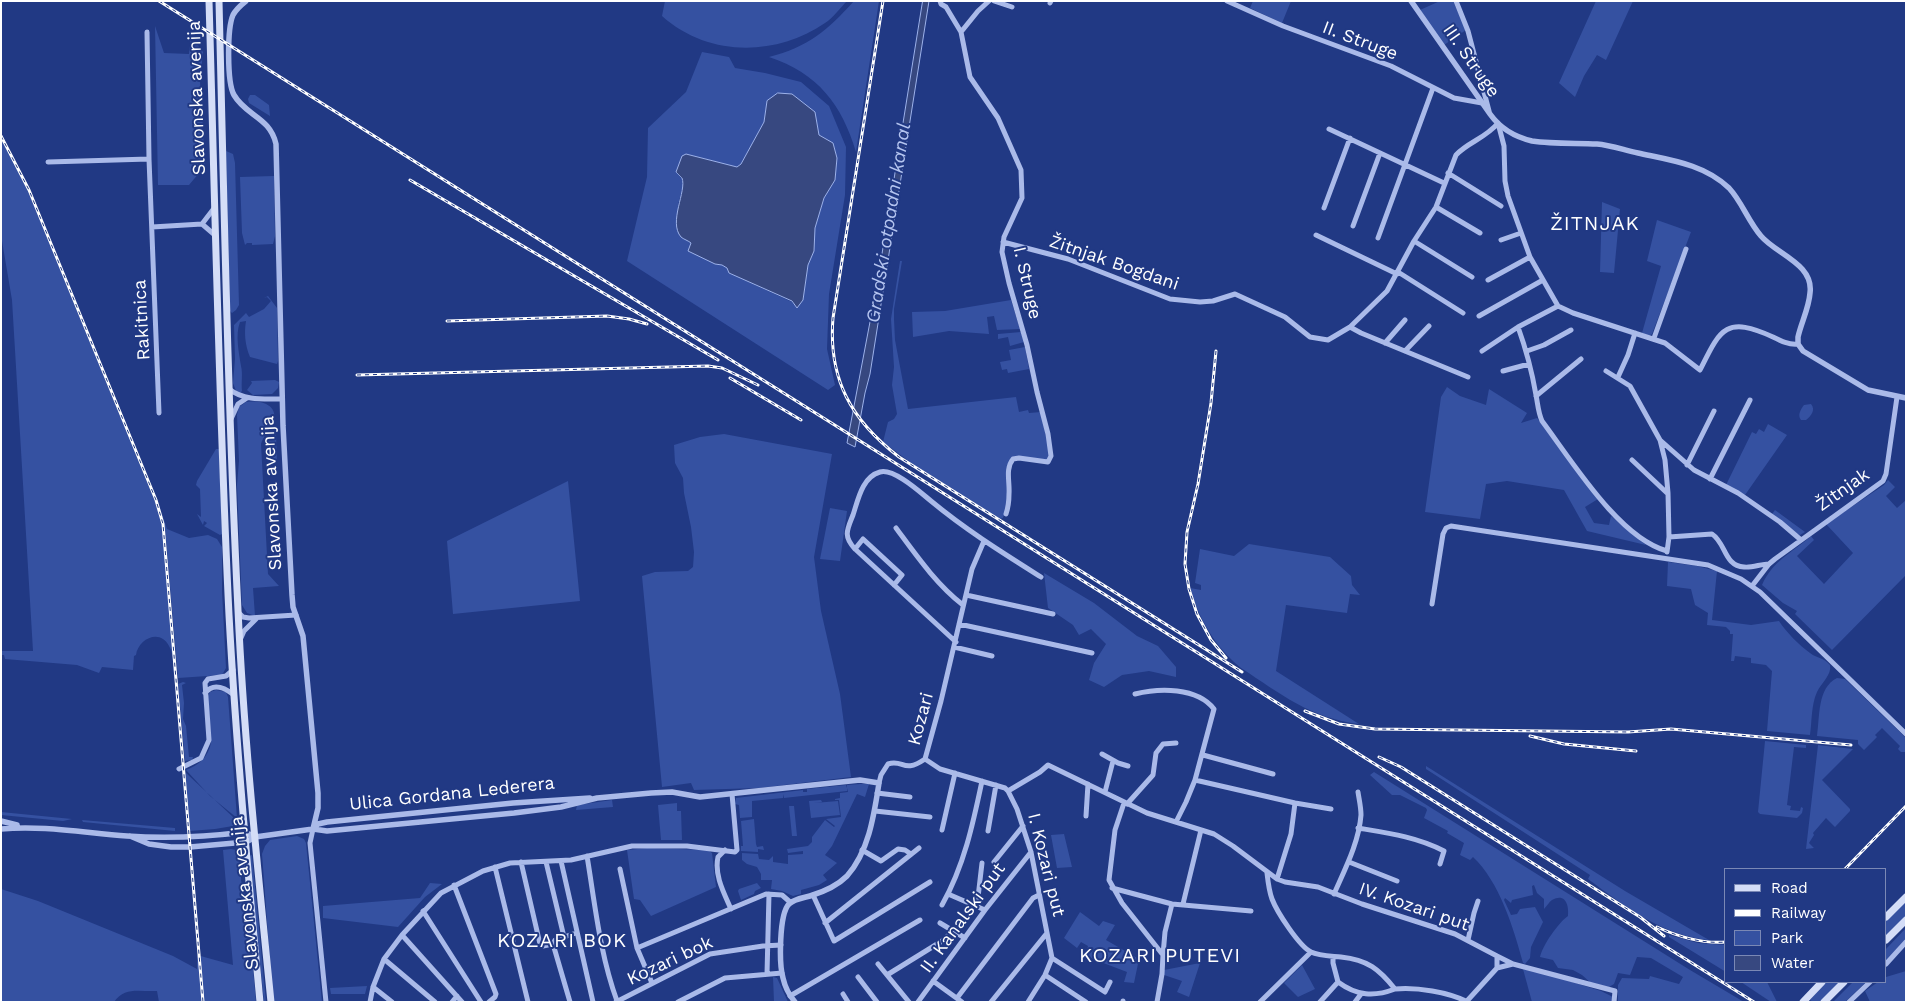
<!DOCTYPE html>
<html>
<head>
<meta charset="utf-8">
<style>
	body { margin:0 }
	#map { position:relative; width:1907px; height:1003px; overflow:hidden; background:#213984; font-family:"Work Sans",sans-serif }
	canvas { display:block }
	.frame { position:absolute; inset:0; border:2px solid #fff; pointer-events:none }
	.legend { position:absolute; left:1724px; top:868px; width:162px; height:115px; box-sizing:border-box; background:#213984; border:1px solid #7a88b5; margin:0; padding:6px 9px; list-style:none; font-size:15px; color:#fff }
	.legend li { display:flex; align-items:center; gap:10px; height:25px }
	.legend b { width:25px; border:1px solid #7a88b5 }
</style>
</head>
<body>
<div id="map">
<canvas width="1907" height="1003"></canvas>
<div class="frame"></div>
<ul class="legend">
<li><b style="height:6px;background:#d4ddf7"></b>Road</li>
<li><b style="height:6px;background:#fff"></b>Railway</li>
<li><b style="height:14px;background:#3551a1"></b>Park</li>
<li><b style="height:14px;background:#374880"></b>Water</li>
</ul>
</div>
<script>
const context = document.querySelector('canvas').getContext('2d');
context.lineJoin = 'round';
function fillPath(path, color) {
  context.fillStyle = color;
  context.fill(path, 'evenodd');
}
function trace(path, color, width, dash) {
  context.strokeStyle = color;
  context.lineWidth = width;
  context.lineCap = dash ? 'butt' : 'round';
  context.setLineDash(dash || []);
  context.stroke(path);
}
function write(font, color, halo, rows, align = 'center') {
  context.font = font + ' "Work Sans",sans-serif';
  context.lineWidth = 4;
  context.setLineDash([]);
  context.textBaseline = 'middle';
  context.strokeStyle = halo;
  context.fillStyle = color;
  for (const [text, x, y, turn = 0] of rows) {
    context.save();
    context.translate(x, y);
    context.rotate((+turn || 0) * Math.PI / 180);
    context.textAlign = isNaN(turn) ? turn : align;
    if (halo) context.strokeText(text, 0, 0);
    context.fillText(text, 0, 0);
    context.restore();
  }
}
const green = new Path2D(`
	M665,1H847C840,8 833,18 825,23C775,57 708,57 662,16Z
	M854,1H879L856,152C842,105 818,73 769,57C808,47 827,31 854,1Z
	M1253,1H1291L1282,23L1250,8Z
	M1440,1H1453L1466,30L1444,45L1420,10Z
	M1596,1H1633L1606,60L1597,55L1584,76L1575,97L1559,83Z
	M155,26L164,53L189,54L191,36L203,52L200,81L205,166L189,185H158Z
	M702,52L729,57L735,68L765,73L801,82L829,106L846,147L845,195L829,294L827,349L835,385L828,390L627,261L647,177L648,128L686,92ZM767,101L814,112L819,136L833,143L837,158L835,180L824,198L815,228L814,251L808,265L803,300L797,307L792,302L729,273L727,268L722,265L715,264L692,243L678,205L683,186L682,178L686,154L737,167L741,164L764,122Z
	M250,95H255L269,105L270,116L249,103L248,99Z
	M1,139L15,162L33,203L160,514L164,537L176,678L174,677C173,667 174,654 169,646C160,628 138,639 136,655L134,656L133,670L102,667L99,673L77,665L5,659L4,655H1V651H33L12,300L1,235Z
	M226,151L233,154L235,163L239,305L236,310L232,313L230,311Z
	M274,176L275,236L273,244L252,245V243H247L245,245L242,233L240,177Z
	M1602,202L1620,209L1614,273L1600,272Z
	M1657,220L1691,232L1652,334L1649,336L1642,333L1661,266L1647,261Z
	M900,261H902L894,309V319L895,340L908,409L1016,397L1019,412L1028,410L1029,413L1041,412L1050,453L1048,461L1012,458C1002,468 1009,485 1008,498C1007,505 1005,512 1003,518L1000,519L914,465L883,442L888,422L894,419L897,414L892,385L894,367L891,319Z
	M268,296L277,308L278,361L277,364L250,357C245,345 244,333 246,321L240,322C235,335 239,353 241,366C243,374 241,383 242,391L240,393L236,391L233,383L235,359L234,325L246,313L249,317L264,309L271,301L267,297L264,298Z
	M1011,300L1020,329L997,330L994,316L987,317L989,334L949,331L913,337L912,312L945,311Z
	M1021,332L1024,342L1010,346L1008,337L998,339V334Z
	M1025,347L1029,369L1008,373L1007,369L1002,370L1000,362L1011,360L1009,350Z
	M275,380L279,382L278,388L272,394L253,395L247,390L252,383L251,381Z
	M1447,387L1460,396L1486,405L1489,389L1527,413L1521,423L1537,418L1598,499L1585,507L1594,523L1609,525L1611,516L1646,545L1587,531L1564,490L1507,481L1486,484L1480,519L1425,512L1441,397Z
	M246,402C260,400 280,404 273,424C270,431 263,436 261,444L268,574L279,586L253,588L255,616L247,613L242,605L237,485L239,461L237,415L239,407Z
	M1811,404C1816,410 1811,416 1806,420H1801C1797,415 1801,409 1804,405Z
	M1768,424L1787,435L1745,495L1726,485L1752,432L1756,434L1759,429L1764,432Z
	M276,434L277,463C268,453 261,442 276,434Z
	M724,434L832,454L814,557L821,611L840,694L851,777L759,788L694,790L691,783L662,787L642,576L655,572L688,571L693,567L694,552L691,527L684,493L683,478L675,463L674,445L700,437Z
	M216,449H219L222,534L220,535L204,526L207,523L204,521L203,525L197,514L201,517L200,489L196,485L197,481Z
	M1888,480L1895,487L1886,496L1897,508L1906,500V575L1832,650L1795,614L1797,611L1783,603L1762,585C1773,560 1792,553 1811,536L1814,540L1797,556L1824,584L1853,553L1826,524L1884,485Z
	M568,481L580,601L453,614L447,541Z
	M158,502L167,529L189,538L208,535L217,539L222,547V591L226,668L222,675L178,678L165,528Z
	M830,508L847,511L840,561L820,559Z
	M1775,510L1805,532L1800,535L1797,534L1772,514Z
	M1249,544L1330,557L1351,576L1352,585L1360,595L1350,594L1347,613L1286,605L1276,671L1359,724C1310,718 1281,694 1241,668C1215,647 1199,619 1190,588L1201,590V585L1195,583L1200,549L1234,556Z
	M1668,562L1697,566L1717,571L1712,620L1751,625L1779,621C1786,632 1799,645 1810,653C1818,659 1823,657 1830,665C1832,675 1821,683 1817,692C1811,705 1812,722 1810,735L1767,731L1772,671L1766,665L1751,663V658L1735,656L1734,661H1731L1733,634H1730V631L1726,627L1707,625L1708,613L1695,605L1691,589L1667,586Z
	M1044,573L1094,603L1137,636L1158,646L1176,667V677L1149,671L1122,675L1104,687L1089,680L1094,663L1106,644L1091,629L1079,635L1073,625L1048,608Z
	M1837,678L1845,679L1906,738V752H1901L1898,749L1900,746L1882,728L1875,735L1877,737L1864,750L1858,744V740L1817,736C1820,717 1817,688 1837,678Z
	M183,682L186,683L182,685L184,703L183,719L186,726L189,757H193L192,760L185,761L178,684Z
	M216,690L226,692L228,697L237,818L210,796L186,770C199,765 208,757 211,743L208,696L210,692Z
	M1765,741L1806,745V748L1794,747L1787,805L1791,806L1790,810L1800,811L1801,807L1803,808L1802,813L1797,818L1760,814L1758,812Z
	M1818,745L1853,749L1822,780L1850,809V811L1835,827L1826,818L1813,833L1814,835L1809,843L1814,848L1806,849Z
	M1426,766L1625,891L1709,940C1663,936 1624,906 1588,879L1590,875L1426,769Z
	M185,772L234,818L235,821L233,826L215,829L190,831Z
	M1374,772L1690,970L1744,1002H1618V985L1622,978L1649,979L1650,976L1679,984L1683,977L1651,958L1637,957L1630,975L1618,973L1614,984L1609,987L1592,984L1582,975L1573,970L1558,968L1553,960L1540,957C1543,945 1558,923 1568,916C1569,906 1566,892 1552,900C1549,902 1547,906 1544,909V899L1537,893L1534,885L1532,886L1533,895L1512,900L1511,903L1505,898L1504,900L1511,915L1517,914L1520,909L1535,907L1543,922L1531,947L1530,958L1525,964L1523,963C1514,929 1499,881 1473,857L1470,860L1460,855L1464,843L1447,833L1448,831L1424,818L1427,810L1426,808L1400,795H1392L1370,775Z
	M860,784H869L865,797L857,794L832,846L825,855L837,863L823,875L827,880L819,885L801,890V894L793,896L782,891L771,889L772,880H761V874L757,867L747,864L742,860V853L758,854L759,859L769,860L773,856V862L788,864V855L803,854V851L788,853L787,849L808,846L812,842V837L825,820L834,827L835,826L826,819L841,817L839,800H835V799L840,798V793L848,792L847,788V791L784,798L783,794V798L752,801V817L740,818L739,805L735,804L736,798L803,790V792H807V789L846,785L847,788V785Z
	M612,800L613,807L576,810L577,805Z
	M821,800L822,802L814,803L838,801L840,815L811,818L809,801Z
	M677,803V811H681L682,840H661L658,805Z
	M789,806H794L797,836H792Z
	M1,812L72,819L63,821L1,815Z
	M754,819L756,844L757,847L763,846L764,850L758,849V852L741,851V846H743L741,821Z
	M82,820L175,828V831L83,822Z
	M1064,834L1072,867L1057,868L1051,835Z
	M297,836L304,839L306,843L322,1002H273L262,854L265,846L270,840Z
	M647,848L708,850L712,853L716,887L651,916L640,900L634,899L627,850Z
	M231,849L236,850L239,854L241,861V880L247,901L256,1002H159L157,991C140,992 125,986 114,1002H1V889L38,901L173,956L197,969V955L233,965L223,850Z
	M252,855L266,1002H264L249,856Z
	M430,883L442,884L425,897L398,927L323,918V906L420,898Z
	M757,883L761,888L755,891L754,894L741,900L738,891L739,889Z
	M1906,900V916L1886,936V920Z
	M1080,912L1099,926L1103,921L1115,925L1106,940L1139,959L1134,983L1124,982L1127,972L1085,956L1088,946L1081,942L1077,948L1064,938Z
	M1906,928V939L1886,961V949Z
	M1669,935L1698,943L1726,945V972L1669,937Z
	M1200,963L1189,997L1177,992L1182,981L1164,975V970Z
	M1302,965L1315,989L1298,997L1284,983Z
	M1523,969L1537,971L1601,991L1613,997L1612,1002H1532Z
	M1906,971V1002H1870L1865,991L1878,982H1886V977Z
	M773,977L777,978L788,1002H774Z
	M1741,982H1767L1777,1002H1771Z
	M1825,982H1840L1820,1002H1813L1810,1000Z
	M1853,982H1866L1845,1002H1833Z
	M367,986L365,994H331L330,988Z`);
const water = new Path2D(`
	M923,1H929L870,374L865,393L855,447L847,443L877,285Z
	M778,93L792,94L815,112L819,135L833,143L837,158L835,180L824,198L815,228L814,251L808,265L803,300L797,308L792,301L729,273L727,268L722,265L715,264L688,251L691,243C689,241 683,239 681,237C668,222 687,191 682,178C682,178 677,173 676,172L682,156L686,154L737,167L741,164L764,122L767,101Z`);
const minor = new Path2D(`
	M940,1L941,4L946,7L961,32L970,77L998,118L1021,170L1022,198L1004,237L1002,252L1009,283L1027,345L1037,392L1048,434L1051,456L1048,462L1019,458L1013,459C1005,469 1010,482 1009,494C1009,501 1008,508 1006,514
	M994,1L1012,7
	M1227,1L1283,26L1391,66L1454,98L1482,103
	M1456,1L1468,31L1489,111
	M1050,3L1051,1
	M147,32L149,159L159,413
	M961,32L978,11L989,1
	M1498,123L1504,146L1505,181L1508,196L1530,257L1558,306L1573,313L1665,343L1700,370C1720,330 1725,315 1773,337C1781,341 1789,345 1798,344
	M1329,129L1444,183
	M48,162L149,159
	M1448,173L1501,206
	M1436,207L1480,233
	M1324,208L1350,138
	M202,224L215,207
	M202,224L216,236
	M1353,226L1380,153
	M152,227L202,224
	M1316,235L1397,274
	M1378,238L1433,88
	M1501,240L1521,233
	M1414,241L1472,277
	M1003,242L1068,259L1170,299L1200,302L1213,301L1235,294L1285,317L1310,337L1328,340L1350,327L1387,291L1414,241L1436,207L1456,155C1468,142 1486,138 1498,123
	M1398,272L1463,313
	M1488,280L1530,257
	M1479,316L1543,280
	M1350,327L1361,333L1468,377
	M1518,327C1526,349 1532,372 1536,395C1538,405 1538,412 1542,421C1572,461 1619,538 1667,551
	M1654,338L1686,249
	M1385,343L1405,320
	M1405,351L1429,326
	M1482,351L1518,327L1558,306
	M1527,351L1544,345L1571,330
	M1503,371L1529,364
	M1606,371L1630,386L1660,440L1665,460L1668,493L1669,537L1667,552
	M1618,377L1628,355L1635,333
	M229,389C244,401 264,399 282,399
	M1536,396L1581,359
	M231,419L238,404L247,398
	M1660,440L1694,470L1738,493L1780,522L1801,540
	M1632,460L1667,493
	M1687,465L1714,411
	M1710,479L1750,400
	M896,528C916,555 936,584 963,605
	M1669,537L1712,534C1726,543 1724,566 1744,567C1752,568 1761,564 1769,564
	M855,549C843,536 847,530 853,515C858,500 862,477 880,472C894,468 921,493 931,501C966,530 1003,553 1041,577
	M894,585L902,575L863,539L855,549L956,642
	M1752,586L1769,564L1775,559L1883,481L1886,474L1897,397
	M966,595L1053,614
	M1432,604L1443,534L1446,528L1451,526L1708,565L1741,579L1760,592L1906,734
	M238,612L243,617L249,618L296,615
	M959,624L1092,653
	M240,640L244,631L256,619
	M954,647L992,656
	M205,693C214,682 225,688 234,695
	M1135,694C1159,688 1197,687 1214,709L1195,780L1186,802L1176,822
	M1102,754L1118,763L1128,766
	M1203,755L1273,774
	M925,759L940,769L1005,788L1008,791L1017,809L1031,852L1052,958L1045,975L1028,1002
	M179,769L201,758L209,740L205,683L208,679L226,676L233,670
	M1195,780L1295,803L1331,809
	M879,783L881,775L888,764C904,759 903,774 925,759L941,701L972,569L984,541
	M1008,791L1040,772L1048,765L1147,813L1214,834L1233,846L1277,879L1285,882L1318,887L1362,904L1455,934L1497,956V968L1467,1001
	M1105,792L1113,761
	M877,793L910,797
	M1124,803L1115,830L1109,880L1122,903L1163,955L1162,974L1157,1002
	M1127,804L1153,775L1156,753L1163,744L1176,743
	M875,811L930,817
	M1086,816L1088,784
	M1358,828C1388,833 1417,837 1444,851L1440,864
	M313,829L310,843L326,1002
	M942,830L955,773
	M988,831L996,785
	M725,850L718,857C714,875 724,893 731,909
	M862,850L881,861L898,849L905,850L911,854
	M587,856C595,904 600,955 617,1001
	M561,861L593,1002
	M521,862L540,944L543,946L553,944
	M546,862L564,937
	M994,862L1023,826
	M1349,862L1397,881
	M495,867L528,1002
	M620,869L637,948L652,983
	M1267,873C1268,882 1269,891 1272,899C1277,912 1299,946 1311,952C1319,956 1332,956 1341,957C1368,960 1379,969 1395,989C1417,987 1448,992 1468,1002
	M1277,879L1291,834L1295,803
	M454,885L496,994L495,997L489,1002
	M1112,888L1172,904L1251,911
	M948,894L985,910
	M1334,894C1345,869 1359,842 1361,815C1361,807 1359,799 1358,792
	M813,895L834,941L930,882
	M1183,904L1201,830
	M942,905C964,866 973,824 982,781
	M977,906L982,863
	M423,911L481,1002
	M825,923L919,848
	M940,923L965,938
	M402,935L462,1002
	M1468,940L1474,913L1478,901
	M637,948L766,894L782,895L790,902
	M1163,955L1165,932L1172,904
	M1333,957V963L1338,982C1357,996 1374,997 1395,989
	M1052,958L1105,992L1110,982
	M384,959L435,1002
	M878,964L909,1002
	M1513,964L1615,991L1614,1002
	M1886,964L1906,942
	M1497,968L1513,964L1497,956
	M767,974L769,894
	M887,975L942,941L953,931
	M1045,975L1086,1002
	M858,977L877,1002
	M933,981L962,1002
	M373,987L392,1002
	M843,994L848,1002
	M790,996L920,920
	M957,998L1033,898L1039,895
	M370,1002L373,987L384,959L402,935L441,893L483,871L510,863L571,860L632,846H687L735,852L737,850L732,794
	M452,1002L457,996
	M570,1002L553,944L555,940L576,933
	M616,1002L710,954L763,946L781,945
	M678,1002L725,978L782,973
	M918,1002L985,910L1031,852
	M991,1002L1047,933
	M1123,1002V1001
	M1260,1002L1311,952
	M1320,1002L1338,982
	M1355,1002L1361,994
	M1849,1002L1870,982`);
const tertiary = new Path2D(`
	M246,1C241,5 236,9 233,15C227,29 227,83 234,95C246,116 270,117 276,144L283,426L292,595L293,607L303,636L318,793V808L313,829
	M1411,1L1490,114C1500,128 1515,137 1532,141C1553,144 1575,143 1597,144C1610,145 1624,150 1638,153C1670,160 1704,164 1729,188C1742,202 1748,221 1761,236C1776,254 1814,264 1810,293C1809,308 1801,323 1798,337V344L1803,351L1868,390L1906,398
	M1,821L17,825
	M1,829C43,825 85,833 127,836C167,839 205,837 245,832L255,837
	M313,829L318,824L327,822L513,803L590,798
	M130,836L149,844L171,847H190L246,842L255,837L313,829L327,831L514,813L561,807L597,798L651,793L672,792L700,797L860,780L879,783C874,815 869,851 847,876C837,886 823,892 810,896C803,898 794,899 789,904C779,914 779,964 783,978C785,987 789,995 795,1002`);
const secondary = new Path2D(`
	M209,1C215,206 219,411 229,615C236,744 248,873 260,1002
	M219,1C224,204 228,408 238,610C244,741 258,871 271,1002
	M1886,917L1906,897
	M1886,940L1906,920
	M1803,1002L1822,982
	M1824,1002L1844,982`);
const rail = new Path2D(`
	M159,1L1754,1002
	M883,1L833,318C828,379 851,420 899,457L1242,672
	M1,136L29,190L156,500L163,524L203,1002
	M410,180L718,360
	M447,321L607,316L629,319L647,324
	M1216,351L1211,403L1198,484L1187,532L1185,564L1189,589L1197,614L1211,640L1226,658
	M357,375L708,366L722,368L758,385
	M730,378L801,420
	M1305,711L1339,724L1375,729L1628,732L1671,729L1851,745
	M1530,736L1564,744L1636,751
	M1379,757L1401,767L1640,917L1664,936
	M1845,869L1906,806
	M1657,927C1679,937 1702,944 1726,942`);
const streetNames = [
	["II. Struge",1360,41,21],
	["III. Struge",1471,61,55],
	["Slavonska avenija",197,98,-92],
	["Žitnjak Bogdani",1114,263,19],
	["I. Struge",1027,283,77],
	["Rakitnica",142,320,-93],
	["Žitnjak",1843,490,-35],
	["Slavonska avenija",272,493,-93],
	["Kozari",921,719,-75],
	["Ulica Gordana Lederera",452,794,-6],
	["I. Kozari put",1046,865,76],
	["Slavonska avenija",245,893,-96],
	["IV. Kozari put",1414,907,19],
	["II. Kanalski put",963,918,-54],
	["Kozari bok",670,961,-25]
];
const waterNames = [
	["Gradski otpadni kanal",889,223,-81]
];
const quarterNames = [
	["ŽITNJAK",1595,224],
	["KOZARI BOK",562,941],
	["KOZARI PUTEVI",1160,956]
];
fillPath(green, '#3551a1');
fillPath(water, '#374880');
trace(water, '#9db2ea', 1);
trace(minor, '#aabae9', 5);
trace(tertiary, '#aabae9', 5.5);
trace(secondary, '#d4ddf7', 7);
trace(rail, '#fff', 3);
trace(rail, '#213984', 1, [4]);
write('18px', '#fff', '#213984', streetNames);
write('italic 19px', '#b5c5f0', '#213984', waterNames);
context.letterSpacing = '1px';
write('20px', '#fff', '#213984', quarterNames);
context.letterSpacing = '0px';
</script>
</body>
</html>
